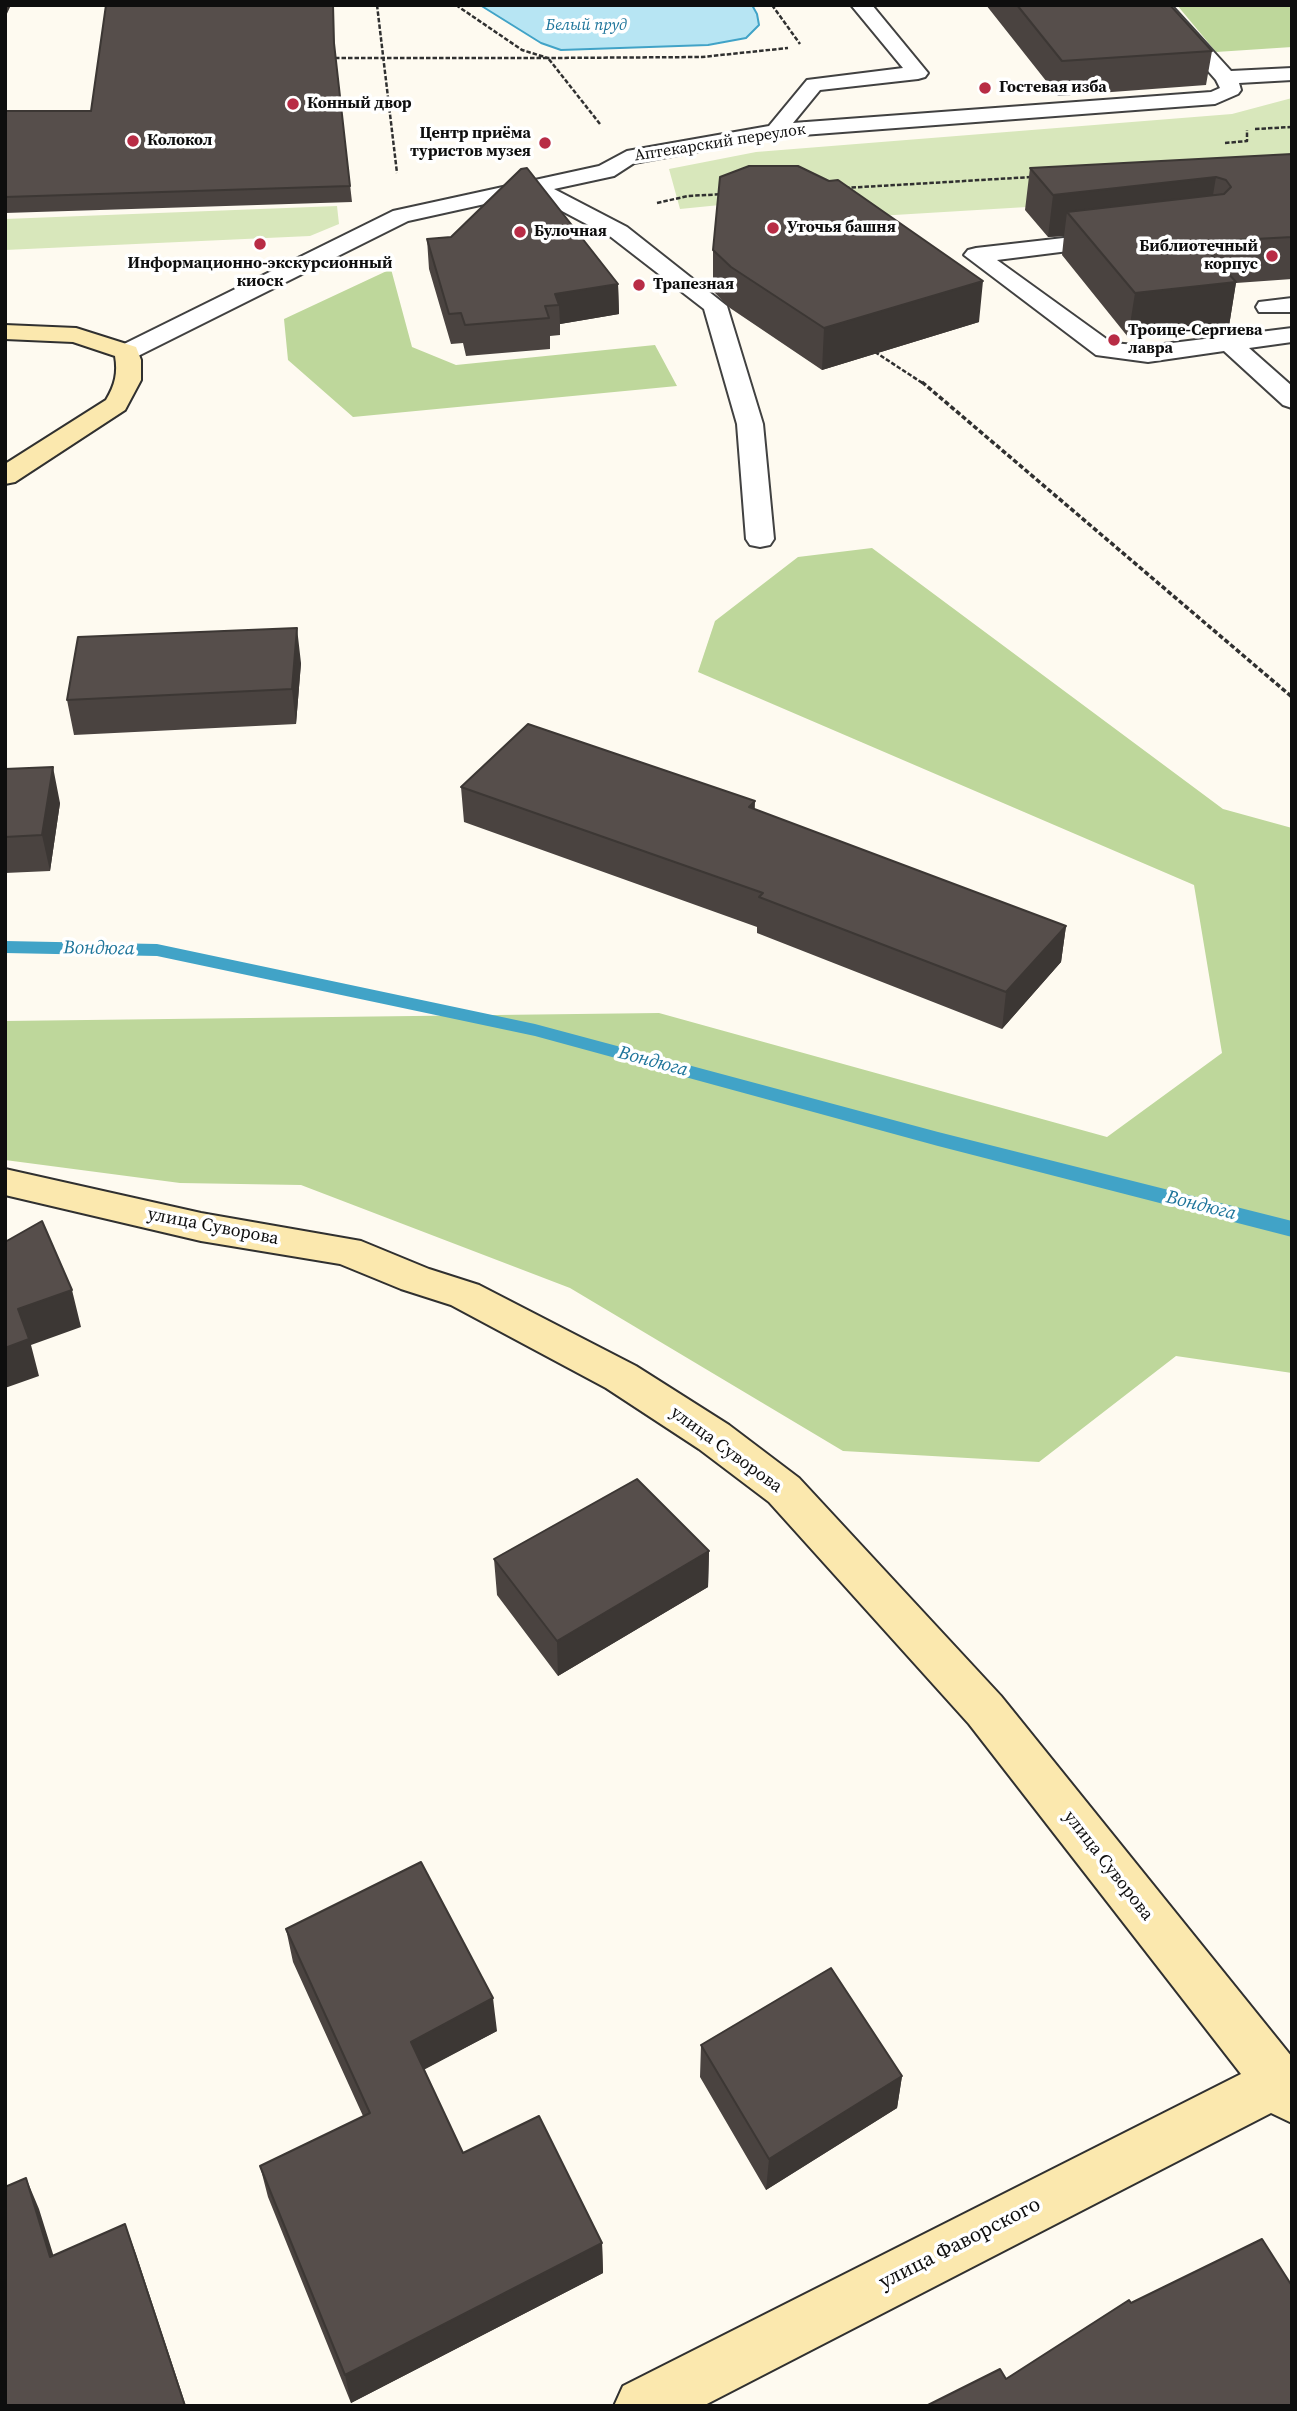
<!DOCTYPE html>
<html>
<head>
<meta charset="utf-8">
<style>
	body { margin:0 }
	#map { position:relative; width:1297px; height:2411px; overflow:hidden; background:#fefaf0; font-family:"Source Serif 4",serif }
	canvas { display:block }
	.frame { position:absolute; inset:0; border:7px solid #0e0e0e; pointer-events:none }
</style>
</head>
<body>
<div id="map">
<canvas width="1297" height="2411"></canvas>
<div class="frame"></div>
</div>
<script>
const context = document.querySelector('canvas').getContext('2d');
context.lineJoin = 'round';
function fillPath(path, color) {
  context.fillStyle = color;
  context.fill(path, 'evenodd');
}
function trace(path, color, width, dash) {
  context.strokeStyle = color;
  context.lineWidth = width;
  context.lineCap = dash ? 'butt' : 'round';
  context.setLineDash(dash || []);
  context.stroke(path);
}
function write(font, color, halo, rows, align = 'center') {
  context.font = font + ' "Source Serif 4",serif';
  context.lineWidth = 7;
  context.setLineDash([]);
  context.textBaseline = 'middle';
  context.strokeStyle = halo;
  context.fillStyle = color;
  for (const [text, x, y, turn = 0] of rows) {
    context.save();
    context.translate(x, y);
    context.rotate((+turn || 0) * Math.PI / 180);
    context.textAlign = isNaN(turn) ? turn : align;
    if (halo) context.strokeText(text, 0, 0);
    context.fillText(text, 0, 0);
    context.restore();
  }
}
const green = new Path2D(`
	M1292,98V191L828,219L750,202L680,209L669,169L756,152L1232,114Z
	M337,206L339,224L310,236L5,250V219Z`);
const forest = new Path2D(`
	M1177,5H1292V47L1216,52Z
	M391,269L412,347L456,365L655,345L677,386L353,417L288,360L284,319Z
	M872,548L1223,809L1292,828V1373L1176,1356L1039,1462L843,1451L570,1288L301,1185L180,1183L5,1160V1021L659,1013L1107,1137L1222,1053L1194,885L698,672L715,621L798,557Z`);
const water = new Path2D(`
	M480,5H752L757,14L759,25L746,38L708,45L561,50L541,43Z`);
const stream = new Path2D(`
	M5,941L157,944L535,1024L938,1132L1292,1221V1237L938,1146L535,1036L157,956L5,953Z`);
const pathFar1 = new Path2D(`
	M377,5L397,173
	M456,5L522,50L548,58L702,57L788,48
	M772,5L800,44
	M335,58H548L600,124
	M1255,129L1292,127
	M1225,143L1247,141V130
	M845,188L1032,177
	M657,203L688,196L725,194
	M875,352L924,384`);
const path = new Path2D(`
	M922,382L1292,697`);
const lane = new Path2D(`
	M851,5H872L928,73L925,77L918,79L820,90L793,123L1211,92L1220,88L1216,80L1150,5H1171L1231,71L1292,68V80L1239,83L1241,90L1238,94L1215,104L776,137L634,163L614,176L554,189L627,227L727,306L763,424L774,539L770,545L760,547L750,545L746,539L737,424L704,309L611,237L530,194L408,221L136,357L127,359L118,357L115,352L118,347L393,211L599,166L627,151L769,126L807,80L903,68Z
	M1116,232L1124,234L1128,239L1124,244L997,260L1112,343L1148,346L1292,328V342L1249,348L1292,386V408L1283,405L1224,351L1148,362L1096,355L964,255L968,250L976,248Z
	M1292,298V312H1259L1256,307L1259,302Z`);
const secondary = new Path2D(`
	M5,325L76,328L136,347L141,360V380L125,410L15,482L5,484V464L106,400C115,385 118,373 115,356L73,342L5,339Z
	M5,1169L201,1213L361,1241L429,1269L479,1285L636,1366L729,1425L799,1478L1001,1696L1292,2057V2123L1271,2113L703,2406H614L623,2386L1241,2074L969,1724L769,1502L699,1449L606,1388L451,1305L401,1289L340,1264L201,1241L5,1195Z`);
const wall = new Path2D(`
	M986,5H1170L1212,51L1206,85L1058,96Z
	M335,53L352,202L5,213V111H91Z
	M1292,154V279L1236,283L1229,326L1128,337L1062,255L1064,236L1048,237L1025,210L1030,168Z
	M427,239L618,284L619,314L560,324V335L550,336V349L466,356L463,343L451,344L429,269Z
	M713,250L979,322L822,370L730,308L713,291Z
	M301,663L296,724L74,735L67,700Z
	M5,769L60,803L50,871L5,873Z
	M461,787L755,810L1066,926L1061,962L1002,1029L757,933V927L464,822Z
	M709,1551L708,1587L558,1676L497,1595L494,1559Z
	M286,1929L497,2031L424,2069L463,2153L602,2243L603,2273L351,2403L268,2197L260,2166L363,2116L293,1962Z
	M701,2045L902,2076L897,2108L766,2190L700,2077Z`);
const shadedWall = new Path2D(`
	M5,5H11L5,18Z
	M1216,177L1209,219L1067,212L1064,236L1048,237L1053,195Z
	M983,281L979,322L822,370L824,328Z
	M1236,282L1229,326L1128,337L1135,293Z
	M618,284L619,314L560,324L559,305L555,294Z
	M297,628L301,663L296,724L292,689Z
	M53,767L60,803L50,871L42,835Z
	M755,801L754,837L749,807Z
	M1066,926L1061,962L1002,1029L1006,992Z
	M72,1290L81,1327L31,1345L39,1376L5,1388V1348L18,1309Z
	M709,1551L708,1587L558,1676L557,1641Z
	M493,1998L497,2031L416,2074L411,2042Z
	M902,2076L897,2108L766,2190L769,2159Z
	M26,2178L39,2209L63,2286L50,2257Z
	M125,2224L136,2254L186,2406H185Z
	M602,2243L603,2273L351,2403L345,2375Z`);
const building = new Path2D(`
	M106,5H333L334,43L350,186L5,197V111H91Z
	M1017,5H1170L1212,51L1062,61Z
	M1292,154V237L1200,242L1236,282L1135,293L1067,212L1224,194L1231,187L1226,180L1216,177L1053,195L1030,168Z
	M749,166H798L829,181L838,180L983,281L824,328L731,267L713,250L720,177Z
	M527,168L618,284L555,294L559,305L545,306L549,318L465,325L461,313L449,314L427,239L451,237L521,169Z
	M297,628L292,689L67,700L78,637Z
	M528,724L755,801L749,807L1066,926L1006,992L759,897L763,893L461,787Z
	M53,767L42,835L5,837V769Z
	M42,1221L72,1290L18,1309L29,1339L5,1348V1242Z
	M637,1479L709,1551L557,1641L494,1559Z
	M421,1862L493,1998L411,2042L463,2153L539,2116L602,2243L345,2375L260,2166L370,2113L286,1929Z
	M831,1968L902,2076L769,2159L701,2045Z
	M26,2178L50,2257L125,2224L185,2406H5V2187Z
	M1262,2239L1292,2286V2406H926L1000,2369L1006,2379L1129,2300L1131,2303Z`);
const markers = [
	[985,88,7,"#b82c45"],
	[293,104,7,"#b82c45"],
	[133,141,7,"#b82c45"],
	[545,143,7,"#b82c45"],
	[773,228,7,"#b82c45"],
	[520,232,7,"#b82c45"],
	[260,244,7,"#b82c45"],
	[1272,256,7,"#b82c45"],
	[639,285,7,"#b82c45"],
	[1114,340,7,"#b82c45"]
];
const farWaternames = [
	["Белый пруд",586,26]
];
const farPoinames = [
	["Гостевая изба",999,88],
	["Конный двор",307,104],
	["Центр приёма",531,134,"right"],
	["туристов музея",531,152,"right"],
	["Колокол",147,141],
	["Уточья башня",787,228],
	["Булочная",534,232],
	["Библиотечный",1258,247,"right"],
	["корпус",1258,265,"right"],
	["Информационно-экскурсионный",260,264,"center"],
	["киоск",260,282,"center"],
	["Трапезная",653,285],
	["Троице-Сергиева",1128,331],
	["лавра",1128,349]
];
const farStreetnames = [
	["Аптекарский переулок",720,143,-9]
];
const streetNames = [
	["улица Суворова",213,1227,11],
	["улица Суворова",726,1450,36],
	["улица Суворова",1108,1866,52]
];
const waterNames = [
	["Вондюга",99,949,1],
	["Вондюга",653,1062,15],
	["Вондюга",1201,1206,14]
];
const nearStreetnames = [
	["улица Фаворского",960,2244,-27]
];
fillPath(green, '#d8e7bb');
fillPath(forest, '#bed79b');
fillPath(water, '#b7e5f3');
trace(water, '#41a3c7', 2);
fillPath(stream, '#41a3c7');
trace(lane, '#414141', 4);
trace(secondary, '#303030', 4);
trace(pathFar1, '#303030', 2.5, [4.5, 2]);
trace(path, '#303030', 3.5, [5, 2.5]);
fillPath(lane, '#fff');
fillPath(secondary, '#fbe8ae');
fillPath(wall, '#4a4340');
fillPath(shadedWall, '#3c3734');
fillPath(building, '#564e4b');
trace(building, '#3c3734', 2);
for (const [x, y, r, color] of markers) {
  const dot = new Path2D();
  dot.arc(x, y, r, 0, 2 * Math.PI);
  context.fillStyle = color;
  context.fill(dot);
  trace(dot, '#fff', 2.5);
}
write('italic 16px', '#1d749a', '#fff', farWaternames);
write('bold 16px', '#0e0e0e', '#fff', farPoinames, 'left');
write('16px', '#0e0e0e', '#fff', farStreetnames);
write('18px', '#0e0e0e', '#fff', streetNames);
write('italic 19px', '#1d749a', '#fff', waterNames);
write('21px', '#0e0e0e', '#fff', nearStreetnames);
</script>
</body>
</html>
